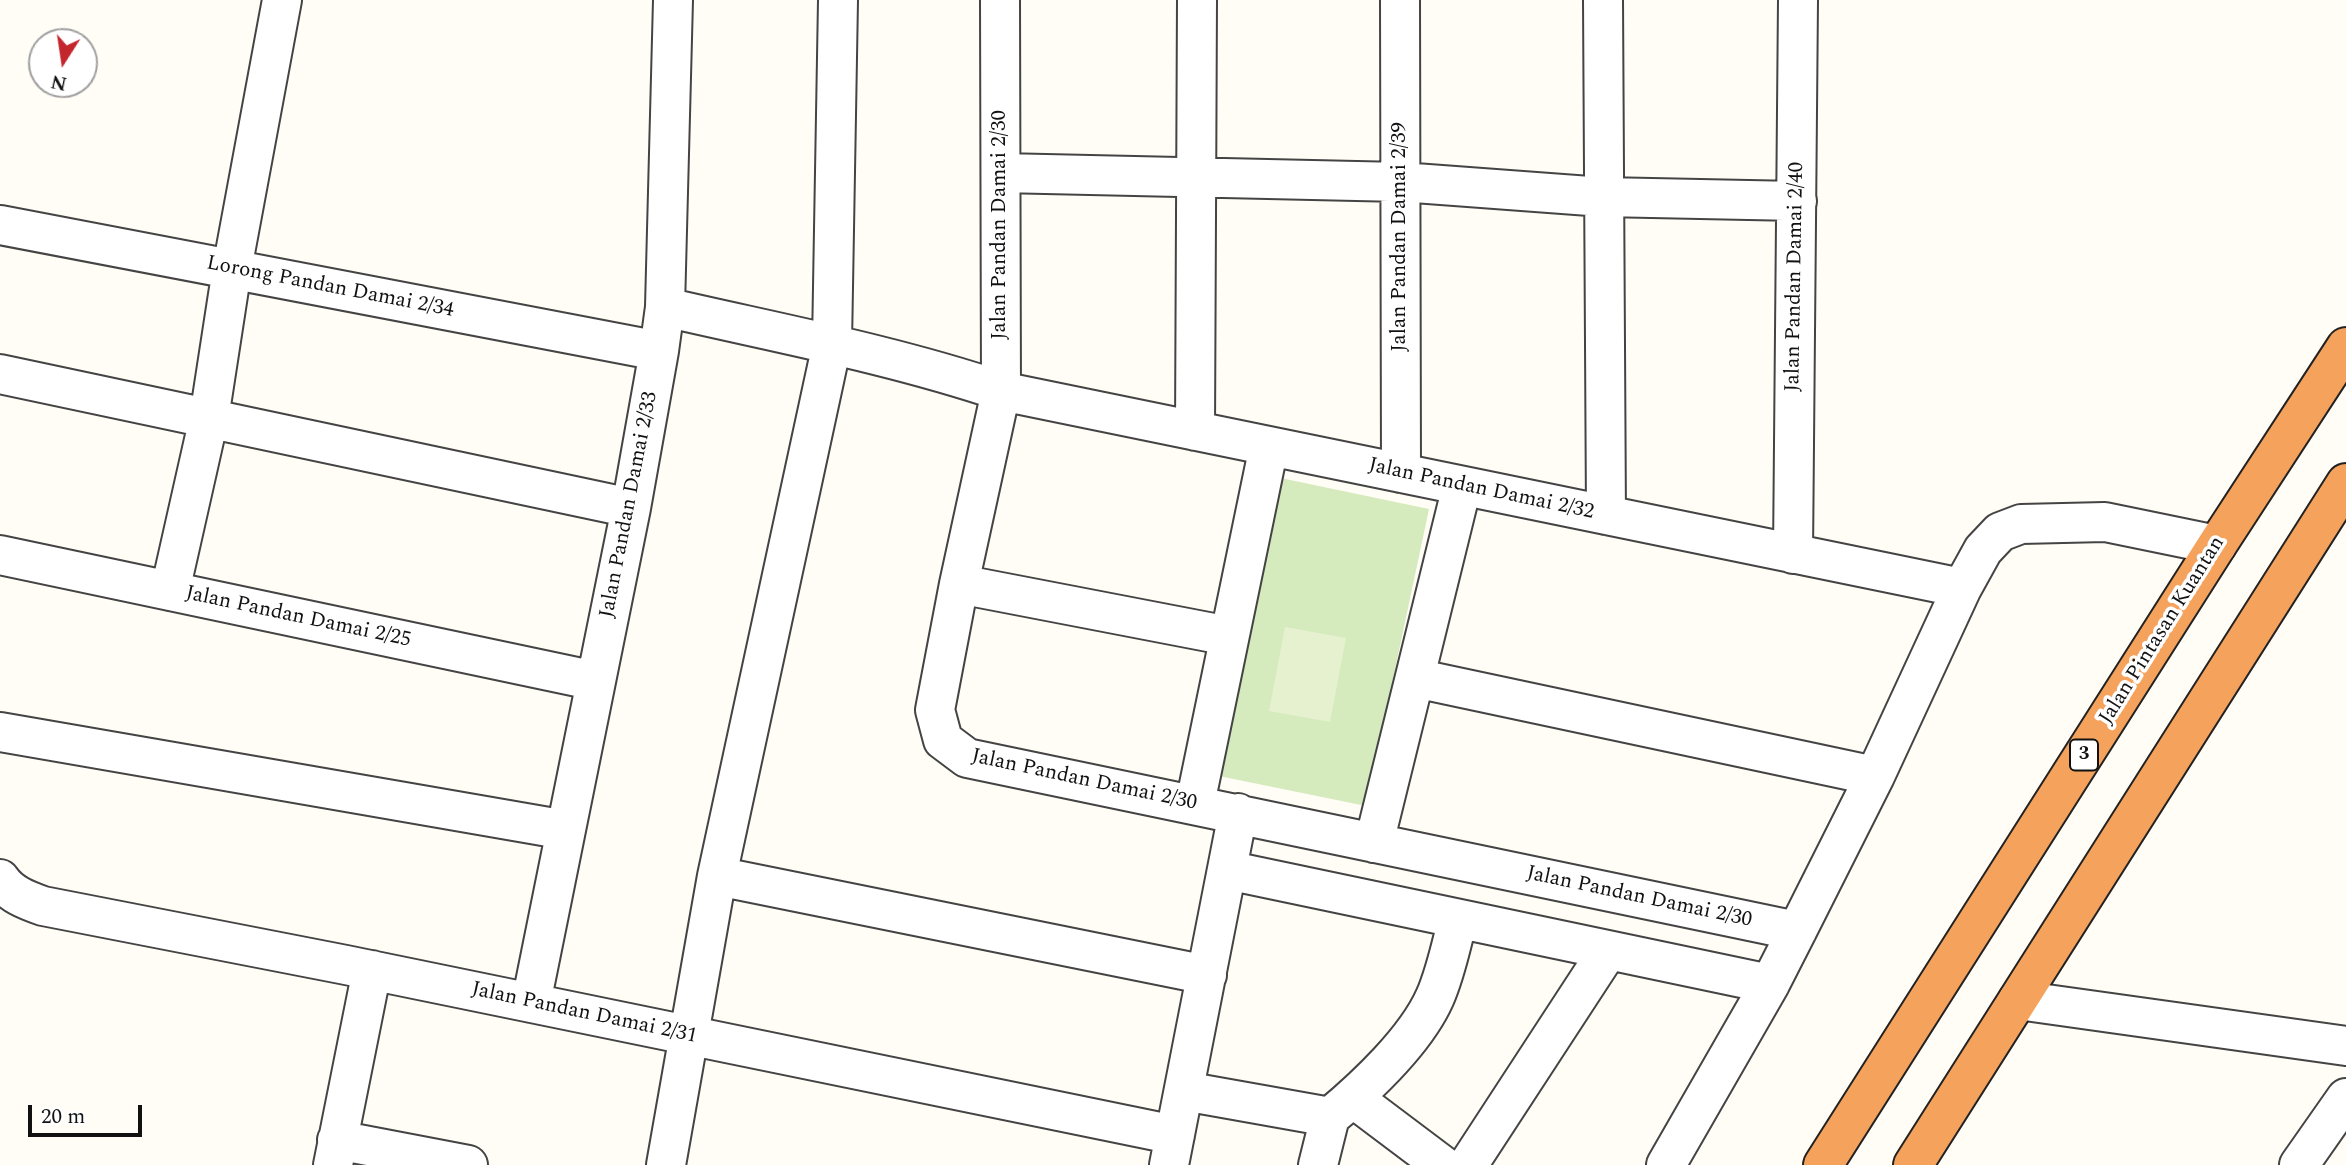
<!DOCTYPE html>
<html>
<head>
<meta charset="utf-8">
<style>
	body { margin:0 }
	#map { position:relative; width:2346px; height:1165px; overflow:hidden; background:#fffdf5; font-family:Spectral,serif }
	canvas { display:block }
	.north { position:absolute; left:28px; top:28px; width:70px; height:70px; box-sizing:border-box; background:#fff; border:2px solid #a0a0a0; border-radius:50%; rotate:192deg; font-size:19px; font-weight:700; line-height:28px; text-align:center; color:#111 }
	.north::after { content:''; display:block; margin:auto; width:24px; height:32px; background:#c4262e; clip-path:polygon(50% 0,100% 100%,50% 72%,0 100%) }
	.scale { position:absolute; left:28px; top:1105px; width:114px; height:32px; box-sizing:border-box; border:4px solid #111; border-top:0; padding-left:9px; font-size:21px; line-height:24px; white-space:nowrap; color:#111; -webkit-text-stroke:5px #fff; paint-order:stroke }
</style>
</head>
<body>
<div id="map">
<canvas width="2346" height="1165"></canvas>
<div class="north">N</div>
<div class="scale">20 m</div>
</div>
<script>
const context = document.querySelector('canvas').getContext('2d');
context.lineJoin = 'round';
function fillPath(path, color) {
  context.fillStyle = color;
  context.fill(path, 'evenodd');
}
function trace(path, color, width, dash) {
  context.strokeStyle = color;
  context.lineWidth = width;
  context.lineCap = dash ? 'butt' : 'round';
  context.setLineDash(dash || []);
  context.stroke(path);
}
function write(font, color, halo, rows, align = 'center') {
  context.font = font + ' Spectral,serif';
  context.lineWidth = 7;
  context.setLineDash([]);
  context.textBaseline = 'middle';
  context.strokeStyle = halo;
  context.fillStyle = color;
  for (const [text, x, y, turn = 0] of rows) {
    context.save();
    context.translate(x, y);
    context.rotate((+turn || 0) * Math.PI / 180);
    context.textAlign = isNaN(turn) ? turn : align;
    if (halo) context.strokeText(text, 0, 0);
    context.fillText(text, 0, 0);
    context.restore();
  }
}
const green = new Path2D(`
	M1271,476L1429,509L1366,806L1209,774Z`);
const pitch = new Path2D(`
	M1285,627L1346,638L1330,722L1269,711Z`);
const minor = new Path2D(`
	M1000,0L1001,391L959,584L935,710L943,740L967,758L1797,931
	M1400,0L1401,473
	M1603,0L1606,515
	M1001,173L1401,182L1603,197L1797,201
	M0,225L659,351
	M665,307C777,333 891,354 1001,391L1962,588
	M0,374L631,508
	M1195,431L1197,0
	M1793,554L1798,0
	M0,555L596,681
	M959,584L1229,636
	M170,591L209,418L232,269L282,0
	M1415,678L1875,776
	M0,732L566,830
	M1195,804L1269,446
	M1374,843L1462,486
	M1227,870L1770,984
	M717,876L1207,975
	M0,879C10,894 26,900 43,906L346,965L1175,1135
	M2018,1000L2346,1046
	M531,1003L631,508L659,351L665,307L673,0
	M1184,1091L1330,1117L1318,1165
	M1353,1098L1442,1165
	M1330,1117C1366,1087 1416,1040 1435,997C1446,972 1451,945 1458,919
	M337,1140L468,1165
	M333,1165L372,970
	M666,1165L717,876L832,344L838,0
	M1169,1165L1238,813
	M1468,1165L1607,952
	M1666,1165L1770,984L1797,931L1875,776L1962,588L1983,550L2000,532L2021,524L2105,522L2217,545
	M2299,1165L2346,1098`);
const highway = new Path2D(`
	M1823,1165L2217,545L2346,347
	M1913,1165L2346,483`);
const shields = [
	[2084,755,28]
];
const shieldNames = [
	["3",2084,755]
];
const streetNames = [
	["Jalan Pandan Damai 2/30",1001,225,-90],
	["Jalan Pandan Damai 2/39",1401,237,-90],
	["Jalan Pandan Damai 2/40",1796,277,-89],
	["Lorong Pandan Damai 2/34",330,288,11],
	["Jalan Pandan Damai 2/32",1481,490,12],
	["Jalan Pandan Damai 2/33",630,505,-79],
	["Jalan Pandan Damai 2/25",298,618,12],
	["Jalan Pintasan Kuantan",2163,631,-58],
	["Jalan Pandan Damai 2/30",1084,781,12],
	["Jalan Pandan Damai 2/30",1639,898,12],
	["Jalan Pandan Damai 2/31",584,1014,12]
];
fillPath(green, '#d5ebbd');
fillPath(pitch, '#e6f2cf');
trace(minor, '#444', 42);
trace(highway, '#222', 42);
trace(minor, '#fff', 38);
trace(highway, '#f5a25d', 38);
for (const [x, y, w] of shields) {
  const box = new Path2D();
  box.roundRect(x - w / 2, y - 15.5, w, 31, 5);
  context.fillStyle = '#fff';
  context.fill(box);
  trace(box, '#111', 2);
}
write('bold 19px', '#111', null, shieldNames);
write('21px', '#111', '#fff', streetNames);
</script>
</body>
</html>
